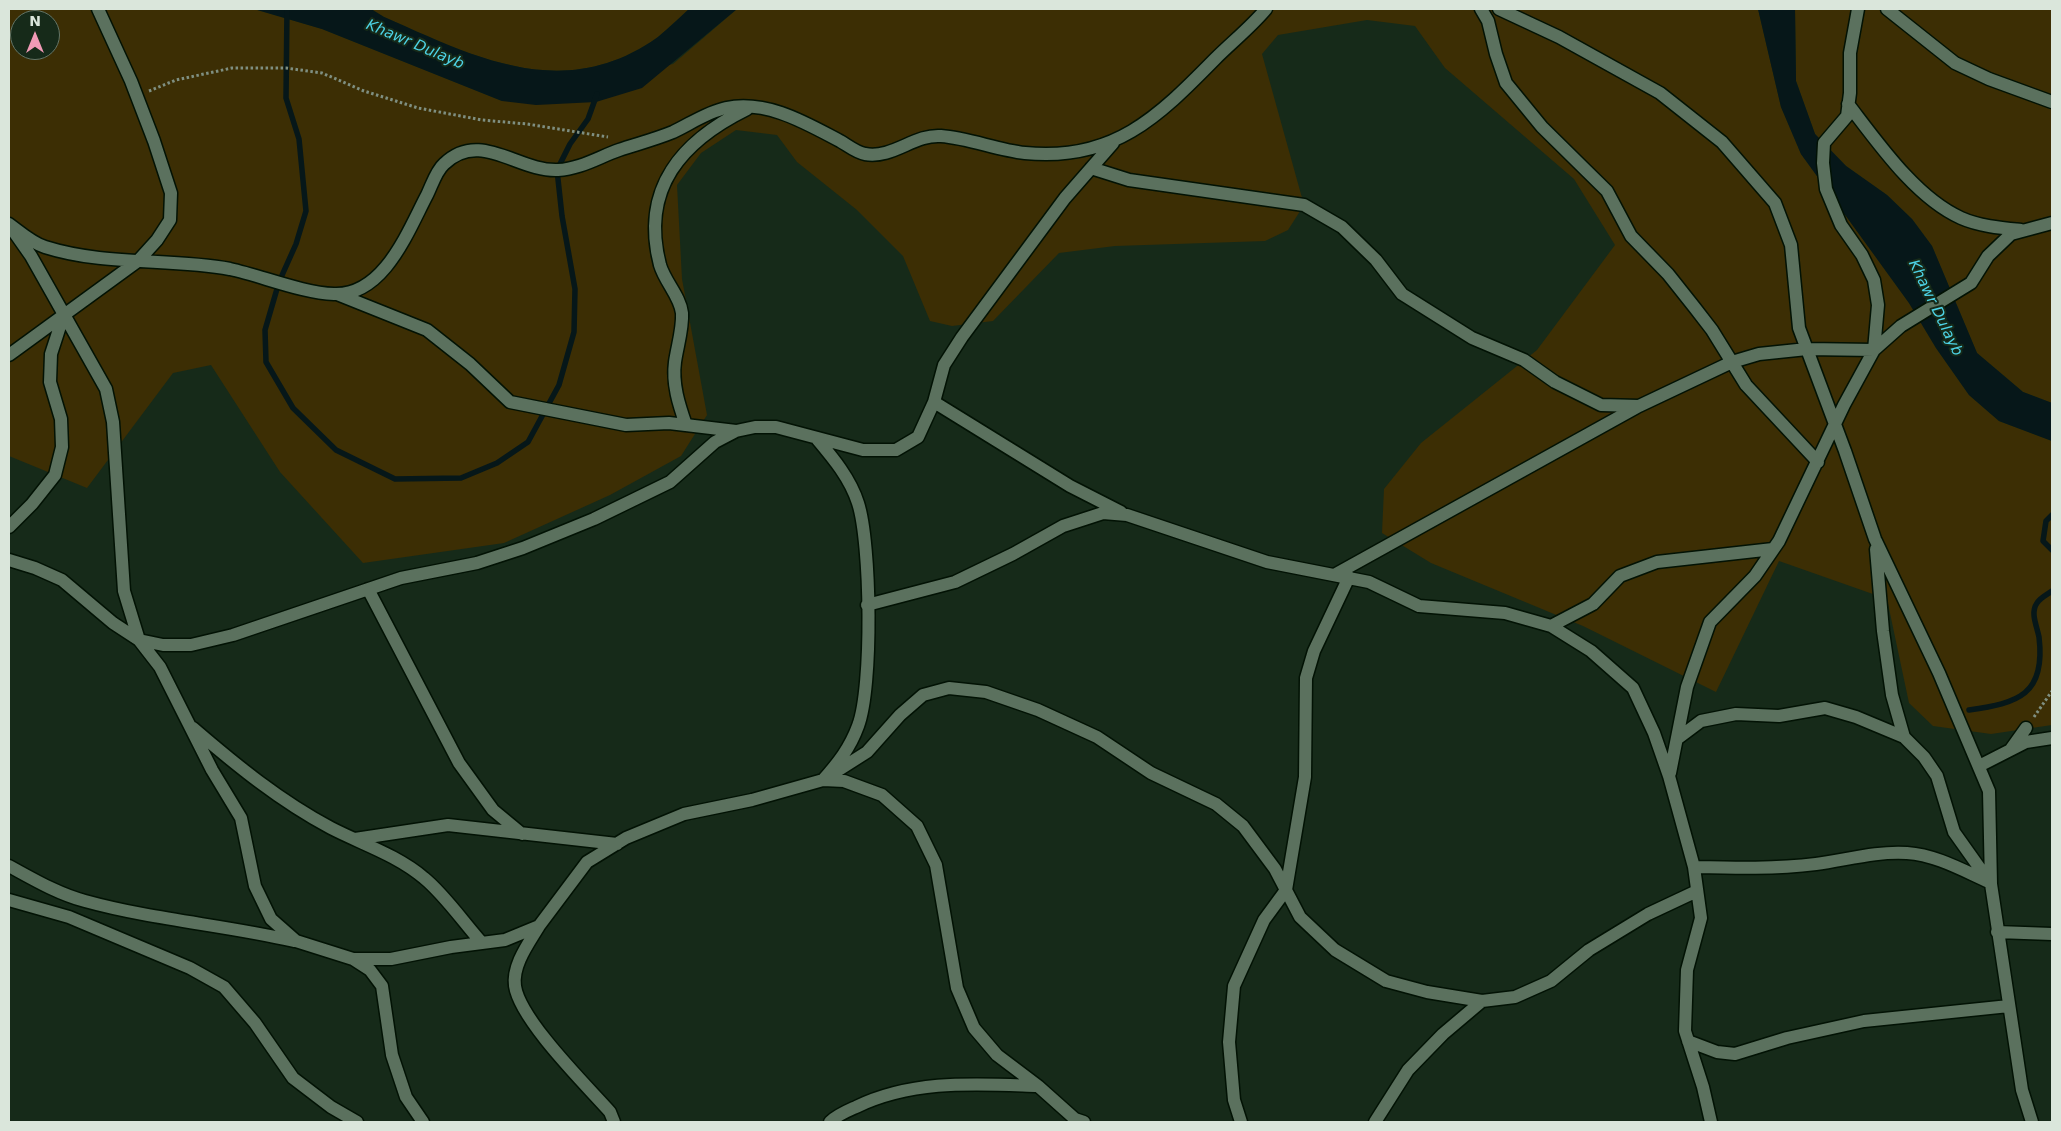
<!DOCTYPE html>
<html>
<head>
<meta charset="utf-8">
<style>
	body { margin:0 }
	#map { position:relative; width:2061px; height:1131px; overflow:hidden; background:#162a19; font-family:"DejaVu Sans",sans-serif }
	canvas { display:block }
	.frame { position:absolute; inset:0; border:10px solid #dae6db; pointer-events:none }
	.north { position:absolute; left:10px; top:10px; width:50px; height:50px; box-sizing:border-box; background:#162a19; border:1px solid #647567; border-radius:50%; rotate:0deg; font-size:14px; font-weight:700; line-height:20px; text-align:center; color:#dae6db }
	.north::after { content:''; display:block; margin:auto; width:18px; height:22px; background:#f09ab5; clip-path:polygon(50% 0,100% 100%,50% 72%,0 100%) }
</style>
</head>
<body>
<div id="map">
<canvas width="2061" height="1131"></canvas>
<div class="frame"></div>
<div class="north">N</div>
</div>
<script>
const context = document.querySelector('canvas').getContext('2d');
context.lineJoin = 'round';
function fillPath(path, color) {
  context.fillStyle = color;
  context.fill(path, 'evenodd');
}
function trace(path, color, width, dash) {
  context.strokeStyle = color;
  context.lineWidth = width;
  context.lineCap = dash ? 'butt' : 'round';
  context.setLineDash(dash || []);
  context.stroke(path);
}
function write(font, color, halo, rows, align = 'center') {
  context.font = font + ' "DejaVu Sans",sans-serif';
  context.lineWidth = 4;
  context.setLineDash([]);
  context.textBaseline = 'middle';
  context.strokeStyle = halo;
  context.fillStyle = color;
  for (const [text, x, y, turn = 0] of rows) {
    context.save();
    context.translate(x, y);
    context.rotate((+turn || 0) * Math.PI / 180);
    context.textAlign = isNaN(turn) ? turn : align;
    if (halo) context.strokeText(text, 0, 0);
    context.fillText(text, 0, 0);
    context.restore();
  }
}
const green = new Path2D(`
	M9,9H254L322,29L502,101L673,64L737,9H1758L1781,107L1801,154L1909,303L1936,348L1969,395L1999,421L2052,441V725L1991,734L1933,726L1909,703L1887,599L1779,561L1716,692L1583,626L1431,563L1382,533L1384,489L1421,443L1537,350L1615,245L1574,179L1445,68L1415,26L1367,20L1278,35L1262,54L1304,205L1288,230L1265,241L1115,246L1059,253L993,321L952,326L930,321L903,256L857,210L797,162L777,135L736,130L701,153L677,185L682,279L707,415L681,456L610,495L504,543L363,563L280,472L211,365L173,373L87,488L9,456ZM20,20H50V50H20Z
	M371,9H689C679,18 669,28 658,37C564,104 475,57 384,17Z
	M1795,9H2052V403L2023,392L1977,353L1932,246L1912,219L1887,195L1846,166L1815,134L1796,81Z`);
const water = new Path2D(`
	M254,9H371L384,17C475,57 564,104 658,37C669,28 679,18 689,9H737L642,88L596,102L536,105L502,101L322,29Z
	M1758,9H1795L1796,81L1815,134L1846,166L1887,195L1912,219L1932,246L1977,353L2023,392L2052,403V441L1999,421L1969,395L1936,348L1909,303L1801,154L1781,107Z`);
const stream = new Path2D(`
	M287,9L286,98L299,139L306,211L296,244L279,282L265,330L266,362L293,408L336,450L395,479L461,478L497,463L528,442L559,385L574,332L575,289L562,216L557,170L570,144L588,119L597,94
	M2052,515L2046,521L2043,541L2052,550
	M1969,710C2018,703 2046,695 2039,637C2037,626 2030,613 2037,603C2040,598 2048,594 2052,591`);
const path = new Path2D(`
	M149,91L176,80L232,68H286L322,73L364,91L418,108L482,120L527,124L608,137
	M2034,717L2052,691`);
const street = new Path2D(`
	M1481,9L1488,21L1496,54L1506,83L1542,127L1607,191L1631,236L1668,274L1695,308L1712,330L1746,385L1818,462
	M1499,9L1559,37L1660,93L1722,142L1775,203L1791,245L1799,328L1845,451L1875,539L1939,673L1989,791L1991,884L2022,1090L2032,1122
	M1858,9L1850,53V93L1847,116L1824,143L1823,163L1826,189L1841,225L1862,255L1874,280L1878,305L1874,350
	M1887,9L1955,63L1989,79L2052,102
	M1848,104C1878,143 1916,198 1961,218C1979,226 2001,228 2021,230
	M1091,168L1129,180L1304,205L1342,227L1376,260L1402,294L1472,338L1524,360L1555,382L1601,405L1639,406
	M9,224C20,232 32,243 45,247C105,266 169,258 230,269C262,276 303,293 334,294C384,296 408,231 427,195C432,185 436,171 444,164C480,129 518,172 558,170C580,169 599,157 619,150C637,144 656,139 673,132C690,124 707,112 726,108C767,100 804,122 840,141C847,145 857,153 865,154C893,159 914,134 941,136C969,138 997,150 1025,153C1113,162 1158,117 1215,59C1232,42 1251,27 1266,9
	M12,229L31,256L106,389L113,422L124,591L139,640L163,645H191L233,635L401,578L477,563L523,548L594,519L670,482L715,442L736,431
	M337,294L427,330L470,364L510,402L626,425L669,423L736,431L755,427H776L863,450H896L918,437L934,402L944,365L962,337L1065,198L1113,143
	M9,355L138,261L157,240L170,220L171,193L154,141L131,81L98,9
	M934,402L1070,486L1121,512
	M686,425C679,405 672,384 675,362C677,347 683,329 682,313C680,296 665,282 660,265C640,188 682,141 747,109
	M817,439C833,458 850,478 858,503C871,543 873,687 858,726C850,748 838,763 823,780L844,781L882,795L917,826L936,865L957,988L974,1028L997,1055L1038,1086L1075,1119L1084,1122
	M9,527L32,504L55,475L62,447L61,419L50,382L51,354L64,314
	M1876,549L1883,631L1892,695L1904,737
	M9,560L35,568L62,580L113,623L139,640L160,667L212,770L241,818L255,886L271,919L296,941L353,959L370,970L382,986L392,1055L406,1097L423,1122
	M1336,574L1639,406L1732,362L1759,354L1807,349L1874,350
	M368,589L459,763L493,810L522,834
	M867,605L955,582L1013,554L1063,526L1103,513L1127,515L1267,562L1369,582L1419,606L1505,613L1551,626L1591,651L1633,688L1654,733L1669,776L1694,867L1701,918L1687,970L1685,1031L1703,1087L1711,1122
	M1551,626L1593,604L1620,576L1657,562L1773,549
	M193,728C236,765 280,801 331,828C362,844 397,855 424,878C444,894 464,923 482,943
	M1677,739L1701,721L1736,714L1779,716L1825,708L1856,717L1904,737L1924,757L1937,776L1954,832L1991,884
	M2011,749L2026,728
	M1979,766L2026,742L2052,738
	M1670,773L1687,687L1710,622L1755,576L1779,541L1844,405L1874,350L1901,326L1971,283L1988,256L2011,234L2052,223
	M355,839L448,825L617,844
	M9,866C33,879 58,894 85,901C154,920 225,925 294,941
	M1694,867C1735,868 1775,869 1816,864C1846,860 1876,851 1907,853C1936,855 1962,870 1989,882
	M9,900L69,917L190,968L224,987L255,1023L293,1078L331,1107L357,1122
	M539,926C529,943 512,965 515,986C520,1020 586,1085 610,1112L614,1122
	M1997,932L2052,934
	M353,959H391L451,947L505,940L539,926L587,862L626,838L684,814L752,800L823,780L867,752L900,715L923,695L949,688L986,692L1038,710L1097,737L1151,773L1216,804L1243,826L1275,869L1300,917L1335,950L1386,981L1427,992L1482,1001L1515,997L1551,981L1589,950L1648,914L1697,891
	M1688,1041L1717,1052L1735,1054L1787,1038L1864,1021L2009,1006
	M830,1122C837,1115 847,1111 856,1107C914,1079 976,1084 1038,1086
	M1241,1122L1234,1100L1229,1042L1234,986L1264,920L1286,890L1305,777L1306,678L1314,651L1349,577
	M1375,1122L1408,1070L1443,1034L1482,1001`);
const waterNames = [
	["Khawr Dulayb",415,45,23],
	["Khawr Dulayb",1935,308,64]
];
fillPath(green, '#3c2e04');
fillPath(water, '#061719');
trace(stream, '#061719', 5.5);
trace(street, '#021204', 15);
trace(path, '#7f8f81', 3, [2.5, 2.5]);
trace(street, '#5b715e', 12);
write('italic 15px', '#4dd3e6', '#162a19', waterNames);
</script>
</body>
</html>
